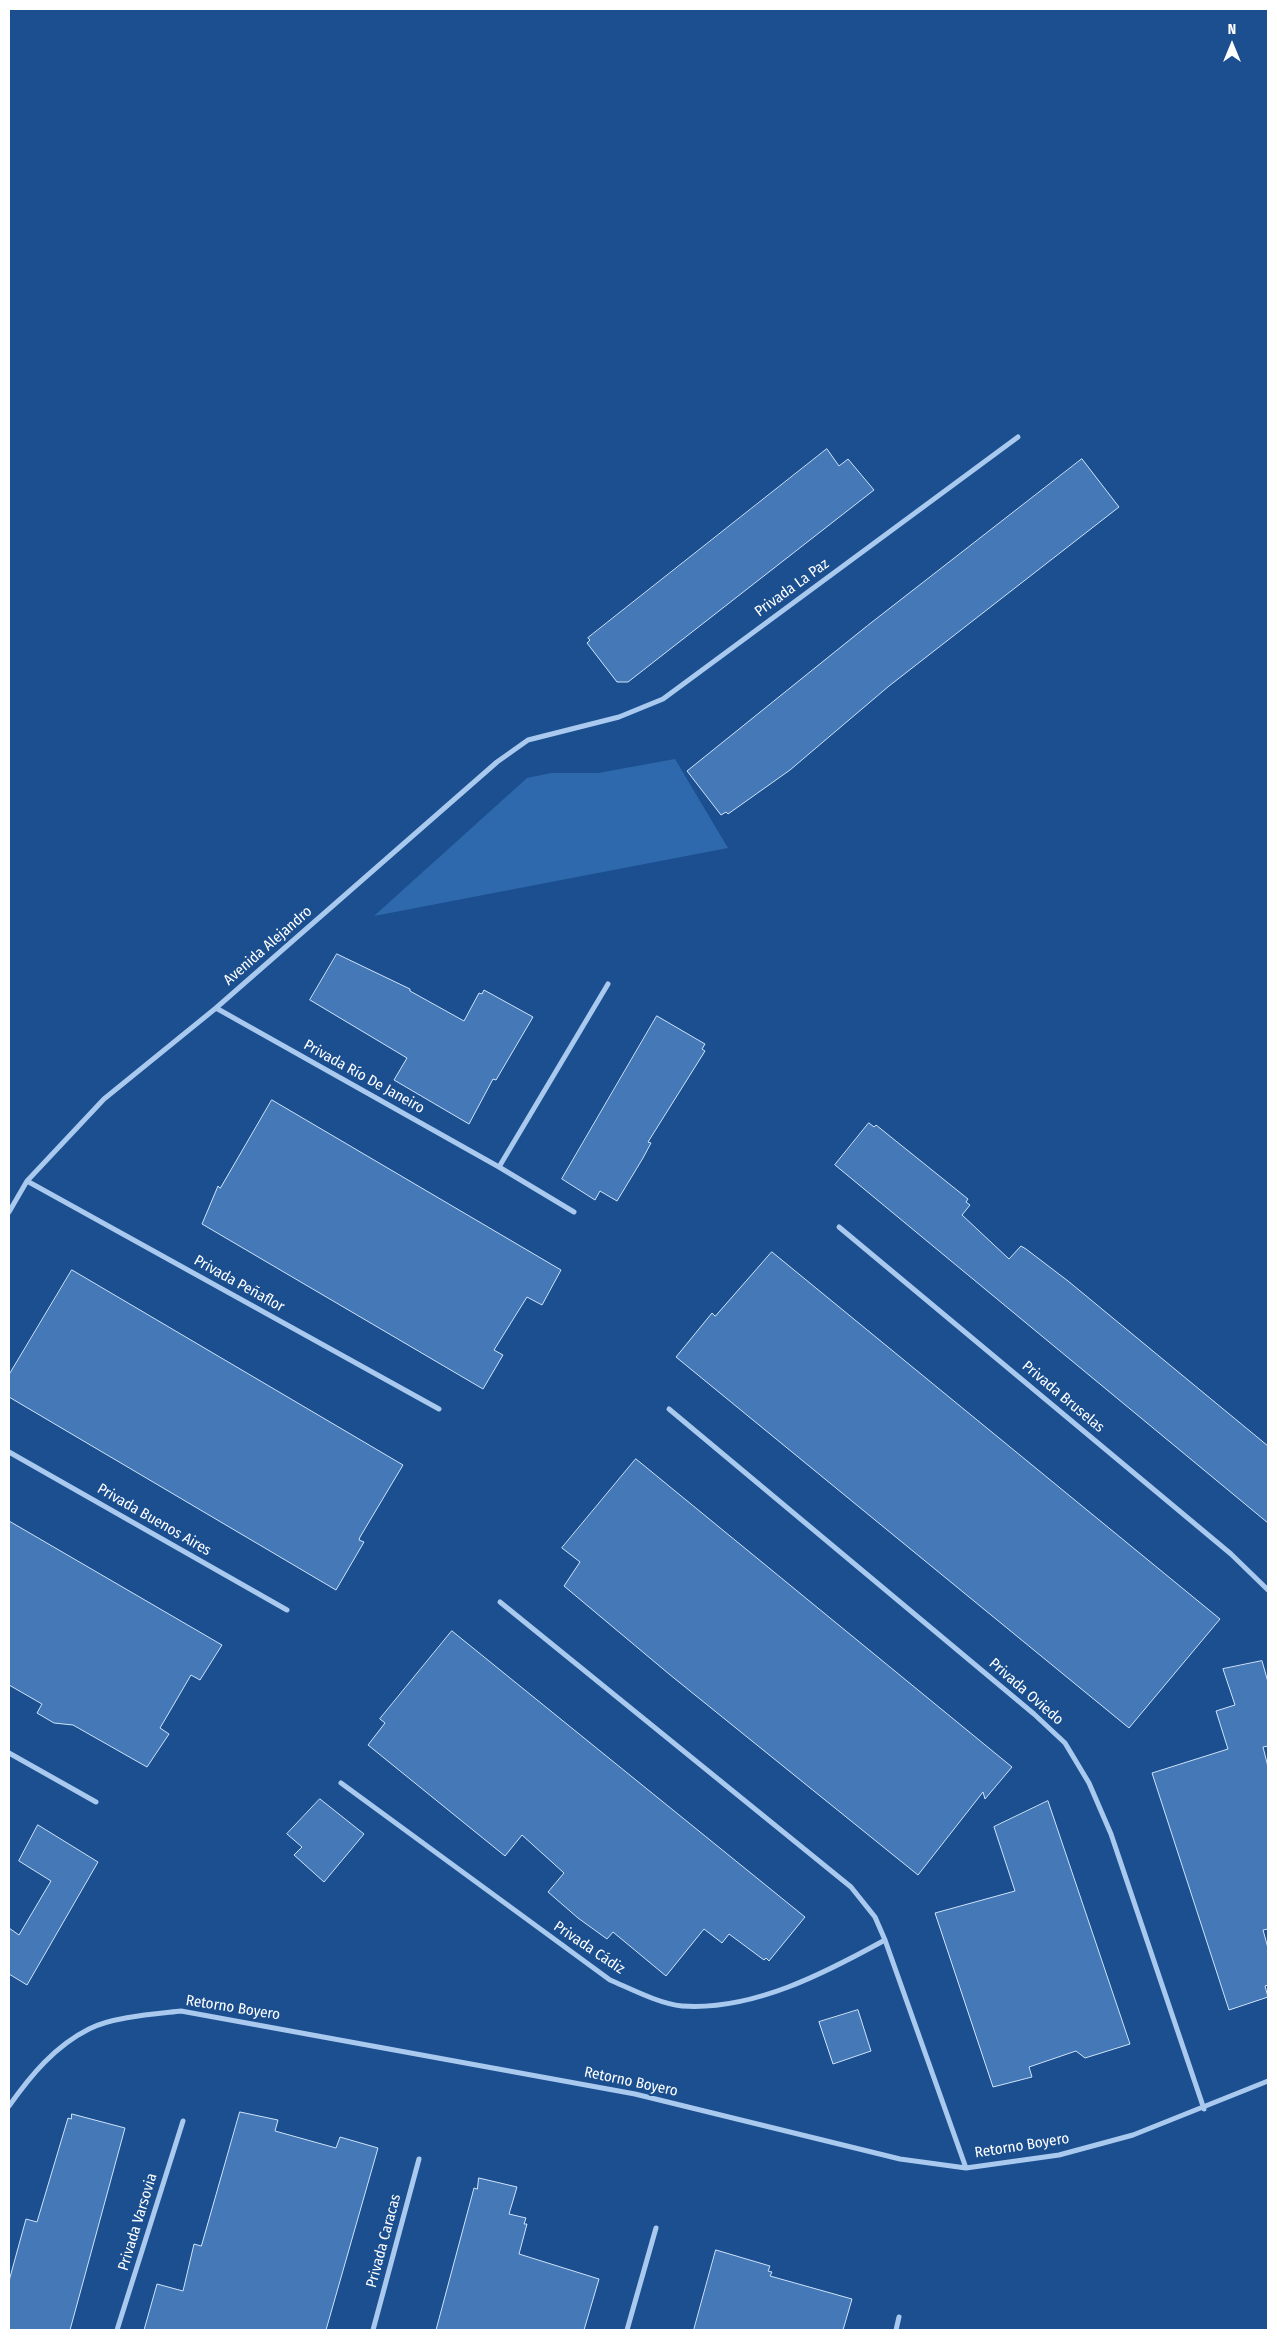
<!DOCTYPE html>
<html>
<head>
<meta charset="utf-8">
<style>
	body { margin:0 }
	#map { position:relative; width:1277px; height:2339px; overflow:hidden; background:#1b4f8f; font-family:"Fira Sans Condensed",sans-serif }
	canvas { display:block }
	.frame { position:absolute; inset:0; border:10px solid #fff; pointer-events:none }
	.north { position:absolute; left:1207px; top:20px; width:50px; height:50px; -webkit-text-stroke:4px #1b4f8f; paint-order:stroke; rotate:0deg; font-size:14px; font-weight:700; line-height:20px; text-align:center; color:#fff }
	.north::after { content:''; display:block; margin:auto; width:18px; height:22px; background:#fff; clip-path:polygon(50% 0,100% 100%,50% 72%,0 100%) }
</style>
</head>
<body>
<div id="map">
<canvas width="1277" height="2339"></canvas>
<div class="frame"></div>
<div class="north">N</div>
</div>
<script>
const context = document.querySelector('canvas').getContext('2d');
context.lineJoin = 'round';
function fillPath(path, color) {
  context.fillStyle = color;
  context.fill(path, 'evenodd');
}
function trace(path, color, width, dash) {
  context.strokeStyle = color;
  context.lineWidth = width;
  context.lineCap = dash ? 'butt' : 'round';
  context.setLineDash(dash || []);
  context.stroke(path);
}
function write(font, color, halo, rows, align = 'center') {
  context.font = font + ' "Fira Sans Condensed",sans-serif';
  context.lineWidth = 4.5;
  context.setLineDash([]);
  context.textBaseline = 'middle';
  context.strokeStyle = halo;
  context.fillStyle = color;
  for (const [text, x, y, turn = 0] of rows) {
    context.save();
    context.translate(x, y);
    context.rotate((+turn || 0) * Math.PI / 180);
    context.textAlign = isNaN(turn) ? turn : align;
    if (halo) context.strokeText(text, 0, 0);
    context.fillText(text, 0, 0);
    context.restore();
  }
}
const green = new Path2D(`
	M675,759L728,848L374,916L527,778L551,773H598Z`);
const building = new Path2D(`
	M827,449L839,466L848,459L874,490L628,682H617L587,643L590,640L588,638Z
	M1082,459L1119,507L889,686L790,770L728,814L726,812L721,815L687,771L867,626Z
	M337,954L410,989V991L464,1021L479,993L482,994L484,990L533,1017L496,1080L493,1079L469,1124L394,1080L407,1058L310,1000Z
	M657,1016L705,1044L702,1049L705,1051L648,1142L651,1143L643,1158L617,1201L600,1191L595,1200L562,1179Z
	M272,1100L561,1270L542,1305L527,1297L494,1350L503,1355L483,1389L202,1224L218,1186L220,1188Z
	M869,1123L874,1127L876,1125L968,1199L966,1202L970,1205L962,1215L1009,1259L1021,1246L1026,1249L1068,1281L1268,1446V1523L835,1165Z
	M772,1252L1220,1619L1129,1728L676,1357L712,1313L715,1316Z
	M72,1270L403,1465L360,1537L359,1540L364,1542L336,1590L9,1397V1375Z
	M636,1459L1012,1767L985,1799L983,1792L918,1875L669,1674L564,1586L580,1562L562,1548Z
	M9,1521L222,1645L200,1680L191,1675L160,1728L169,1734L147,1767L73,1725L54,1723L37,1713L42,1704L9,1685Z
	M452,1631L805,1917L769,1961L766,1958L764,1960L729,1934L722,1943L704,1929L666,1976L613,1932L607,1939L578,1918L548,1892L564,1873L522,1835L505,1856L368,1745L385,1723L380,1719Z
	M1262,1661L1268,1682V1746L1263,1747L1268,1767V1929L1263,1930L1268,1948V1985L1265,1986L1268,1997L1229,2010L1152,1773L1228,1749L1216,1711L1235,1705L1223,1669Z
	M320,1799L364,1834L324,1882L294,1855L302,1847L287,1834Z
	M1048,1801L1130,2044L1085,2058L1076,2051L1029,2067L1032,2077L993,2087L935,1913L1015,1891L994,1827Z
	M38,1825L98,1862L27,1985L9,1974V1928L19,1935L51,1881L19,1861Z
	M858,2010L871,2051L833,2064L819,2022Z
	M240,2112L278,2120L275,2131L336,2148L340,2137L378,2148L326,2330H144L157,2284L183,2291L194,2244L201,2246Z
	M72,2114L125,2128L70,2330H9V2281L26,2219L37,2222L68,2118L71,2119Z
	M479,2178L517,2187L509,2214L526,2218L524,2224H527L519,2254L599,2279L584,2330H436L474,2188L477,2189Z
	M716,2250L770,2266L768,2271L772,2272L770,2276L852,2299L843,2330H694Z`);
const minor = new Path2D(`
	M216,1008L499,1167L574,1212
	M499,1167L608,984
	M27,1181L439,1409
	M9,1212L27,1181L104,1099L216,1008L497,762L528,740L619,717L663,699L1018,437
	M839,1227L1231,1554L1268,1590
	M669,1409L1034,1714L1065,1743L1089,1783L1111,1834L1204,2109
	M9,1452L287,1610
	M500,1602L851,1887L875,1917L885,1940L966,2168
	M9,1753L96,1802
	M341,1783L610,1980C631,1989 660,2004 682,2006C753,2011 825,1973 885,1940
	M9,2106C31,2075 55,2046 89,2029C112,2017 155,2014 181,2011L635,2094L900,2159L966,2168L1059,2155L1133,2135L1268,2081
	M117,2330L183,2121
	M373,2330L419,2159
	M627,2330L656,2228
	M896,2330L899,2317`);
const streetNames = [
	["Privada La Paz",792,588,-36],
	["Avenida Alejandro",268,946,-41],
	["Privada Río De Janeiro",364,1077,29],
	["Privada Peñaflor",239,1284,29],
	["Privada Bruselas",1063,1397,40],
	["Privada Buenos Aires",154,1520,30],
	["Privada Oviedo",1026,1692,41],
	["Privada Cádiz",589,1948,34],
	["Retorno Boyero",233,2008,9],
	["Retorno Boyero",631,2082,12],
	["Retorno Boyero",1022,2146,-9],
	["Privada Varsovia",138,2222,-73],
	["Privada Caracas",384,2241,-75]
];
fillPath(green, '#2e69ad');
fillPath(building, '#4478b7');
trace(building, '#cfe3fa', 1);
trace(minor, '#a9c9ee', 5);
write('15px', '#fff', '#1b4f8f', streetNames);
</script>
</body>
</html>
